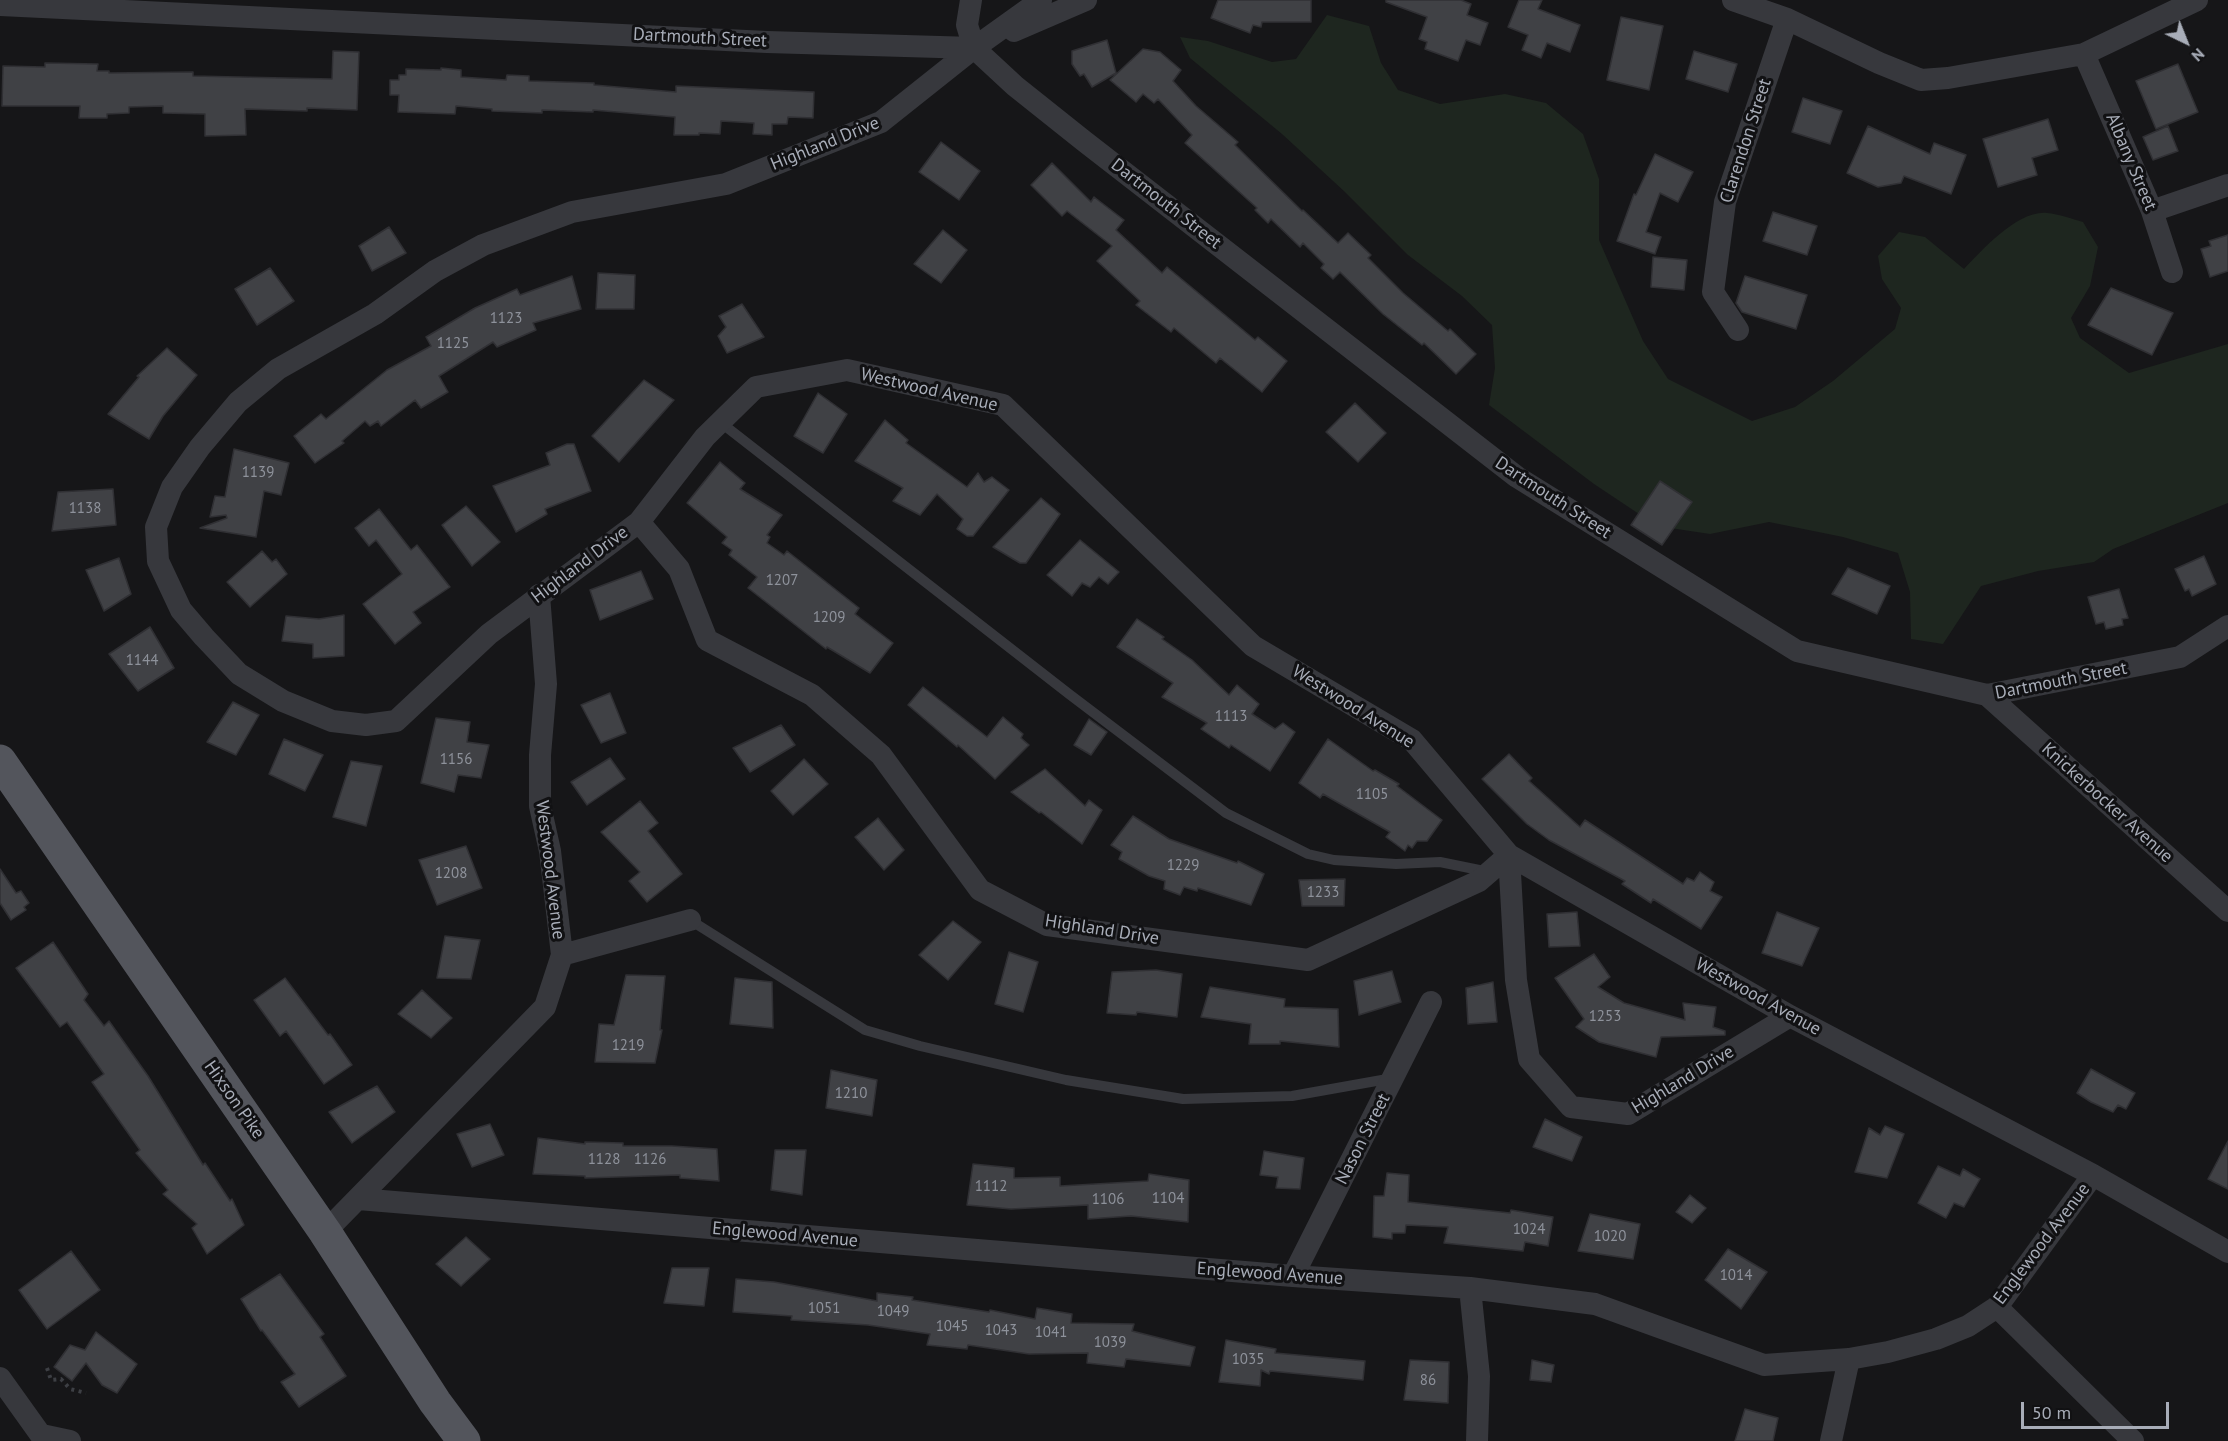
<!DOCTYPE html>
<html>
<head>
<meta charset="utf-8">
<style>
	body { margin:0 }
	#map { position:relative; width:2228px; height:1441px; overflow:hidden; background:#161618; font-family:"PT Sans",sans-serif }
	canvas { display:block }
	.north { position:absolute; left:2156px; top:12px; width:60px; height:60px; -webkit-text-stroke:4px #111113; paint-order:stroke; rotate:137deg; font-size:16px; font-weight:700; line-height:24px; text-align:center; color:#a8adb8 }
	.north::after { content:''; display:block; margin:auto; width:21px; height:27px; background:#a8adb8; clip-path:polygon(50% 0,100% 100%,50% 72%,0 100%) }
	.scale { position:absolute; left:2021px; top:1402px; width:148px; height:27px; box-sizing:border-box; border:3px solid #a8adb8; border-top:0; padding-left:8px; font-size:18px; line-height:21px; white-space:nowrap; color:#a8adb8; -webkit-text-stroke:4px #111113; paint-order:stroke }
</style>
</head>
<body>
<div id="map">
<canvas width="2228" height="1441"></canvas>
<div class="north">N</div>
<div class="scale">50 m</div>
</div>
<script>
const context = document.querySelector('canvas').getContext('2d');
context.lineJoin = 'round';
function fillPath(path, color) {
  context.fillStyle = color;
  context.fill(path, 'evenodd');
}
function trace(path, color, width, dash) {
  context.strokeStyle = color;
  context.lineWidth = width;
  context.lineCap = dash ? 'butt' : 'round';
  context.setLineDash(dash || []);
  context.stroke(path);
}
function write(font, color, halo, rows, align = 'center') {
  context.font = font + ' "PT Sans",sans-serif';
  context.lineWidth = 6;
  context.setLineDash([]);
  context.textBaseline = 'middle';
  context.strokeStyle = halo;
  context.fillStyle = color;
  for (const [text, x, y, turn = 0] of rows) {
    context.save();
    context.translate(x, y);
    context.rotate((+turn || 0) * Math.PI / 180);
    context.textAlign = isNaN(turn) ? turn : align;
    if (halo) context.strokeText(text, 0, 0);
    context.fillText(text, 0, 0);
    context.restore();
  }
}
const green = new Path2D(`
	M1327,15L1369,26L1381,63L1398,90L1440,104L1505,94L1546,103L1583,134L1599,179V240L1643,341L1668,379L1752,421L1795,407L1833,381L1895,329L1901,308L1882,279L1878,256L1899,232L1925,237L1964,269C1982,250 2018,210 2047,213C2059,214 2072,219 2083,222L2098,247L2090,286L2071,318L2080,338L2129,373L2228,344V503L2113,549L2094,562L2038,571L1981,586L1943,644L1911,639L1910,592L1898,553L1843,537L1769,522L1710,534L1657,526L1594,484L1489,405L1495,368L1492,325L1462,296L1408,255L1345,192L1282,134L1190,58L1180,37L1208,41L1272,62L1296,59Z`);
const building = new Path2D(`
	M1218,0H1311V22H1262L1261,27L1253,25L1250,33L1211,18Z
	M1386,0H1461L1471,4L1467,15L1488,23L1480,45L1466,40L1458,61L1425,49L1427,42L1419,39L1427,17L1386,2Z
	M1519,0H1542L1538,9L1580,25L1570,52L1547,43L1541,58L1522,50L1528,35L1508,27Z
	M1621,17L1663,26L1649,90L1607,80Z
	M1107,40L1116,73L1092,87L1084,74L1080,76L1072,64V51Z
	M1143,49L1160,52L1181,70L1173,81L1196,106L1238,142L1235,145L1302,211L1303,210L1338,243L1348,233L1371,255L1368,258L1403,293L1448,331L1450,329L1476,354L1456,374L1424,343L1422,345L1383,314L1340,272L1333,279L1321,268L1324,264L1303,243L1300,247L1271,219L1268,223L1255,210L1257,208L1185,143L1192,135L1158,99L1154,103L1143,94L1136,102L1110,80Z
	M333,51L359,52L357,110L307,108V111L245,109L246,135L205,136V114L163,113V106L129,107V113L107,114V118H79L80,106H2L3,66L45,67V63L98,64L97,71H109V73L193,72V76L332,79Z
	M1694,51L1737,64L1728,92L1686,79Z
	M2178,64L2198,112L2156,129L2136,81Z
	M441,68L461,70V77L506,80L507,75L529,76V81L594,83V85L676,92V86L814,92L813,118L788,117L787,124H772V135L753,134L754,123L721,121L720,134L699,133V135H674L675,117L593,110V112L542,110V113L492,111V109L456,106L455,114L398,112L399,95H390V80H399V75H406V69L441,70Z
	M1803,98L1842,111L1830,144L1792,132Z
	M2048,119L2058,150L2032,158L2037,175L1998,187L1983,139Z
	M1868,126L1930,154L1934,143L1966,155L1951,194L1904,176L1901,183L1878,187L1847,173Z
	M2168,126L2178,151L2153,160L2143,137Z
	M941,142L980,171L959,200L919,172Z
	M1655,154L1693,172L1678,202L1660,193L1646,232L1661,237L1655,254L1617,241L1634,194L1636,195Z
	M1052,163L1091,202L1094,197L1124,220L1116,230L1162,273L1167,267L1255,340L1258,337L1287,361L1262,392L1220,358L1216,363L1174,328L1171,332L1136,305L1140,301L1097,261L1112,246L1067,211L1062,216L1031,185Z
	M1773,212L1817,226L1807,255L1763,241Z
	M389,227L406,253L372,271L359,246Z
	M943,230L967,250L941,283L914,264Z
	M2228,235V271L2210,277L2201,249L2211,246L2209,241Z
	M1653,257L1687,260L1684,290L1651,287Z
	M270,268L294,301L257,325L235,289Z
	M598,273L635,275L634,309H596Z
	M572,276L581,309L533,323L536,330L497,347L493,342L439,376L448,392L421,408L415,400L381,426L378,421L370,426L365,421L342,441L344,443L315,463L294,436L321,414L326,419L387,370L431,346L426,337L475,308L517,289L520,295Z
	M1745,276L1807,295L1796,329L1742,312L1736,303Z
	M2111,288L2173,313L2152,355L2088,325Z
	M742,304L764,337L727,353L718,336L726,327L719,316Z
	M167,348L197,375L163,416L149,439L108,414L139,377L137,376Z
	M644,380L674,400L619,462L592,436Z
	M818,393L847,414L823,453L794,436Z
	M1355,403L1386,433L1358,462L1326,432Z
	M885,420L908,440L906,443L967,487L978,473L984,482L992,477L1009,490L973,536H967L957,529L963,519L937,494L920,515L893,501L903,488L855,461Z
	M567,444H574L591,491L545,509L547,514L516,532L493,486L550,465L546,453Z
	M234,449L289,463L281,495L264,491L256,537L200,528L227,518L226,515L210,517L215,496L225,497Z
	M720,462L745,483L740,489L782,515L767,535L770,537L767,543L784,555L787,551L859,608L855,614L893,643L870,673L827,647L826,649L748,588L757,577L729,555L732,550L722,543L727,537L687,503Z
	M1660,481L1692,502L1662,545L1631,525Z
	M113,489L116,525L52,531L58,492Z
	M1041,498L1060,514L1026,563H1020L993,547Z
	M466,506L500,542L472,566L442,525Z
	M379,509L411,550L417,545L450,587L413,612L421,623L395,644L363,604L402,574L376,540L369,546L355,528Z
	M1080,540L1119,572L1108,584L1099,577L1090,587L1082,583L1072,596L1047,575Z
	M262,551L272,562L276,559L287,574L250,607L227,582Z
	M2204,556L2216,584L2192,596L2189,589L2185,591L2175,569Z
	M119,558L131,594L104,611L86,570Z
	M1848,568L1890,586L1877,614L1832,594Z
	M641,571L653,599L600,620L590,590Z
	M2119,589L2128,618L2122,619L2123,625L2106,629L2104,622L2096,624L2088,597Z
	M344,615V656L313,658V644L282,641L286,616L319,619Z
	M1137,619L1164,637L1162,639L1192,660L1229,695L1237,685L1259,704L1252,714L1275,729L1283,723L1295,732L1270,771L1231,745L1229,748L1201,729L1207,723L1162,697L1173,683L1117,647Z
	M150,627L174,668L138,691L109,654Z
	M923,687L987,737L1003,717L1023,734L1021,738L1029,745L995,779L958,745L957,747L908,705Z
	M610,693L626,733L601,743L581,705Z
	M233,702L259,715L236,755L207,742Z
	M436,718L470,722L467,742L489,745L481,778L458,775L454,792L421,783Z
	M1089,719L1107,732L1091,755L1074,745Z
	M781,725L795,745L750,772L733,748Z
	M284,739L323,755L305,791L269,774Z
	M1328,739L1373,771L1375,770L1399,784L1397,786L1442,820L1427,841H1417L1412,848L1408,845L1405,851L1386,837L1390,832L1323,794L1320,798L1299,783Z
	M1509,754L1532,778L1529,781L1580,827L1585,820L1683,884L1687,878L1694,881L1700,872L1714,882L1710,891L1722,897L1701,929L1653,899L1651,903L1622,884L1625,881L1549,840L1527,824L1482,779Z
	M610,758L625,779L587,805L571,782Z
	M804,759L828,784L793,815L771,791Z
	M351,761L382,766L366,826L333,817Z
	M1045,769L1085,806L1089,800L1102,810L1082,844L1041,812L1039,813L1011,792Z
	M640,801L658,823L648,831L682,874L647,902L629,881L640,872L601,832Z
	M1133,816L1169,839L1237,863L1238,861L1264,874L1251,905L1198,888L1197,891L1184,887L1180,895L1164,889L1165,881L1149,876L1119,859L1122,852L1111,845Z
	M878,818L904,850L884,870L855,837Z
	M466,846L482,888L437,905L419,860Z
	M0,869L16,893L21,891L29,903L24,907L26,910L11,920L0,903Z
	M1345,879L1344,906H1302L1299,880Z
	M1577,912L1580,946L1549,947L1547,914Z
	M1777,912L1819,928L1802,966L1762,953Z
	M953,921L981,942L948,980L919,955Z
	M445,936L480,940L471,979L437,978Z
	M53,942L88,994L84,1000L104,1026L109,1021L148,1076L203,1165L205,1163L230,1201L232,1199L244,1225L207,1254L192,1228L197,1224L163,1194L168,1190L136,1153L140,1150L92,1082L104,1074L67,1022L60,1027L16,968Z
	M1009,952L1038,962L1023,1012L995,1004Z
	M1594,954L1610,977L1598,987L1624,1003L1685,1020L1683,1003L1716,1007L1713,1027L1725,1031V1035L1661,1037L1656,1057L1599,1042L1576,1027L1584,1019L1555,978Z
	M1156,970L1182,974L1177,1017L1137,1012L1136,1015L1107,1013L1112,972Z
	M1392,971L1401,1002L1359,1015L1354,981Z
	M626,975L665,976L660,1030H662L655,1063L595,1062L599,1024L614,1025Z
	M285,978L328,1035L330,1034L352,1065L324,1084L286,1031L280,1036L254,1000Z
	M735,978L772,982L773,1028L730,1024Z
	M1493,982L1497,1022L1468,1024L1466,988Z
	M1210,987L1285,999L1284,1007L1338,1009L1339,1047L1280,1041V1044H1249L1251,1024L1201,1017Z
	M422,990L452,1018L431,1038L398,1014Z
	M2091,1069L2135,1093L2126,1109L2118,1105L2113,1112L2091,1102L2077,1093Z
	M831,1070L877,1080L872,1116L826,1108Z
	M377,1086L395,1112L352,1143L329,1112Z
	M1545,1119L1582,1137L1572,1161L1533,1147Z
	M490,1124L504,1155L472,1167L457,1134Z
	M1885,1126L1904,1134L1887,1178L1855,1172L1869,1128L1880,1135Z
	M538,1138L585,1144V1142L623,1143V1146H672L717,1149L719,1181L680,1178V1175L585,1178V1176L533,1174Z
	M2228,1141V1189L2208,1179Z
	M775,1150H806L802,1195L771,1190Z
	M1264,1151L1304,1158L1300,1189L1276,1188L1278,1177L1260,1175Z
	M973,1164L1014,1168V1178L1060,1177V1186L1148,1181L1149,1174L1189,1180L1188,1222L1131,1216L1088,1219V1205L1011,1209L967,1205Z
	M1938,1166L1960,1176L1963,1169L1980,1179L1964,1207L1954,1203L1946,1218L1918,1203Z
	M1387,1173L1409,1175L1408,1202L1510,1213L1511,1210L1553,1217L1548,1246L1525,1242L1523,1251L1444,1243L1448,1227L1406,1225L1405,1233H1392V1239L1373,1237L1374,1196H1384Z
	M1690,1195L1706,1208L1692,1223L1676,1212Z
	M1590,1214L1640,1224L1633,1259L1578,1251Z
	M466,1237L490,1259L461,1286L436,1264Z
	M1728,1249L1767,1272L1741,1309L1705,1280Z
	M71,1251L100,1290L47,1329L19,1290Z
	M672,1268H709L704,1306L664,1303Z
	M280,1274L324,1334L320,1337L346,1376L299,1407L281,1382L295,1374L262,1330L261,1331L241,1299Z
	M736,1279L774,1282L877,1301V1293L913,1297L912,1300L989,1312L990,1310L1035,1319L1037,1308L1072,1314L1071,1323L1134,1324L1132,1331L1195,1347L1190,1366L1126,1359L1124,1367L1087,1363L1088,1353L1029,1354L968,1345L967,1349L927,1345L930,1334L868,1325L791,1320L792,1316L733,1312Z
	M96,1332L137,1364L117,1393L102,1385L86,1363L72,1381L54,1367L70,1345L85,1350Z
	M1226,1340L1276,1349L1275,1353L1365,1361L1363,1380L1270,1371L1269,1374L1261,1370L1260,1386L1219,1382Z
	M1410,1360L1449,1362L1448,1403L1404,1400Z
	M1532,1360L1554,1365L1551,1382L1530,1380Z
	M1745,1409L1778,1418L1773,1441H1735Z`);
const path = new Path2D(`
	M47,1368L51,1380L61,1379L70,1389L86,1393`);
const lane = new Path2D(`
	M720,422L1069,694L1226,813L1308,854L1334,860L1396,864L1440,862L1489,872
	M690,920L865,1030L920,1046L1066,1080L1183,1099L1292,1096L1393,1078`);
const street = new Path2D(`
	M971,0L967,25L974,48
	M1041,0L974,48L881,122L726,184L572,212L483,245L435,271L375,314L278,369L238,402L200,447L172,487L156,527L158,561L181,610L204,637L239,674L283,701L332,721L366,725L396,721L489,634L639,522L705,437L756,387L847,370L1003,405L1253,646L1412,740L1509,855L1790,1016L2093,1175L2228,1252
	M1733,0L1787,19L1879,63L1921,80L1948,78L2084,54L2197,0
	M0,5L767,42L974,48L1015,86L1084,141L1517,477L1797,651L1987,695L2180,657L2228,626
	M1014,31L1086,0
	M2084,54L2152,211L2172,272
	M2152,211L2228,185
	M1738,330L1713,292L1725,202L1787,19
	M639,522L679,569L707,640L812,695L881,755L980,890L1047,925L1308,960L1479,881L1509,855
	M1987,695L2228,911
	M1509,855L1516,980L1529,1059L1571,1107L1628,1114L1790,1016
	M562,955L690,920
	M358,1199L1293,1276L1470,1288L1595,1304L1764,1365L1849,1359L1888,1352L1936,1339L1968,1326L1997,1307L2093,1175
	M325,1232L545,1007L562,955L550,851L540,806V755L546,684L539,595
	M1293,1276L1431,1002
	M1470,1288L1479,1376L1477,1441
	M1997,1307L2133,1441
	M0,1378L45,1441
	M42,1435L70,1441
	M1831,1441L1849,1359`);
const primary = new Path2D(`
	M0,761L325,1232L435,1402L464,1441`);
const numberNames = [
	["1123",506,319],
	["1125",453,344],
	["1139",258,473],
	["1138",85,509],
	["1207",782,581],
	["1209",829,618],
	["1144",142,661],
	["1113",1231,717],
	["1156",456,760],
	["1105",1372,795],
	["1229",1183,866],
	["1208",451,874],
	["1233",1323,893],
	["1253",1605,1017],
	["1219",628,1046],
	["1210",851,1094],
	["1128",604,1160],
	["1126",650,1160],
	["1112",991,1187],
	["1104",1168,1199],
	["1106",1108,1200],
	["1024",1529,1230],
	["1020",1610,1237],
	["1014",1736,1276],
	["1051",824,1309],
	["1049",893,1312],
	["1045",952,1327],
	["1043",1001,1331],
	["1041",1051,1333],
	["1039",1110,1343],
	["1035",1248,1360],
	["86",1428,1381]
];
const streetNames = [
	["Dartmouth Street",700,38,3],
	["Clarendon Street",1746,141,-72],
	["Highland Drive",825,144,-22],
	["Albany Street",2131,162,67],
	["Dartmouth Street",1166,204,38],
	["Westwood Avenue",929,390,13],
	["Dartmouth Street",1553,498,33],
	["Highland Drive",580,565,-37],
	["Dartmouth Street",2061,681,-11],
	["Westwood Avenue",1353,707,32],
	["Knickerbocker Avenue",2107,803,42],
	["Westwood Avenue",550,870,83],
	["Highland Drive",1102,930,9],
	["Westwood Avenue",1758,997,29],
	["Highland Drive",1683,1080,-31],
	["Hixson Pike",234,1100,55],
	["Nason Street",1363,1139,-63],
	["Englewood Avenue",785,1235,5],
	["Englewood Avenue",2042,1244,-53],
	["Englewood Avenue",1270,1274,4]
];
fillPath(green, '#1e261f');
fillPath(building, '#404145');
trace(building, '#303034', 1.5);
trace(path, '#3d3f44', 4, [3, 4.5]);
trace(lane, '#37383d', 10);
trace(street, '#37383d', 22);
trace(primary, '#53555c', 33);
write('15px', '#8e929b', null, numberNames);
write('18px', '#a8adb8', '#111113', streetNames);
</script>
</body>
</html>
